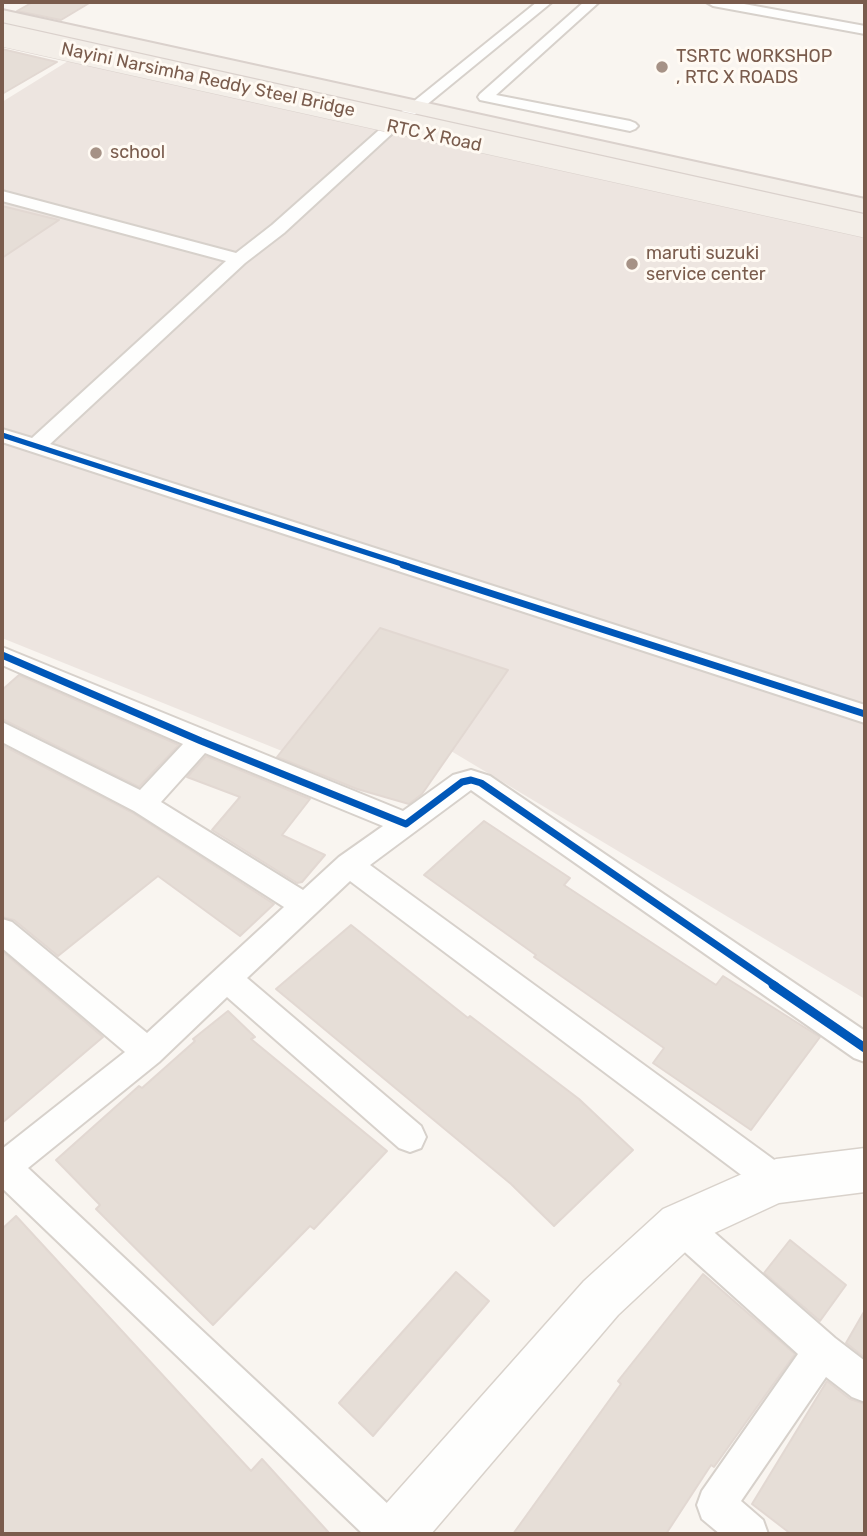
<!DOCTYPE html>
<html>
<head>
<meta charset="utf-8">
<style>
	body { margin:0 }
	#map { position:relative; width:867px; height:1536px; overflow:hidden; background:#f9f5f0; font-family:Rubik,sans-serif }
	canvas { display:block }
	.frame { position:absolute; inset:0; border:4px solid #7a5c4d; pointer-events:none }
</style>
</head>
<body>
<div id="map">
<canvas width="867" height="1536"></canvas>
<div class="frame"></div>
</div>
<script>
const context = document.querySelector('canvas').getContext('2d');
context.lineJoin = 'round';
function fillPath(path, color) {
  context.fillStyle = color;
  context.fill(path, 'evenodd');
}
function trace(path, color, width, dash) {
  context.strokeStyle = color;
  context.lineWidth = width;
  context.lineCap = dash ? 'butt' : 'round';
  context.setLineDash(dash || []);
  context.stroke(path);
}
function write(font, color, halo, rows, align = 'center') {
  context.font = font + ' Rubik,sans-serif';
  context.lineWidth = 6;
  context.setLineDash([]);
  context.textBaseline = 'middle';
  context.strokeStyle = halo;
  context.fillStyle = color;
  for (const [text, x, y, turn = 0] of rows) {
    context.save();
    context.translate(x, y);
    context.rotate((+turn || 0) * Math.PI / 180);
    context.textAlign = isNaN(turn) ? turn : align;
    if (halo) context.strokeText(text, 0, 0);
    context.fillText(text, 0, 0);
    context.restore();
  }
}
const industrial = new Path2D(`
	M73,58L865,235V999L446,748L386,793L2,638V102Z`);
const building = new Path2D(`
	M33,2H91L61,20L17,11Z
	M2,49L57,62L2,94Z
	M2,206L59,220L2,258Z
	M380,628L508,670L422,794L409,804L357,789L277,757Z
	M19,675L179,745L139,787L2,719V690Z
	M2,745L133,813L274,904L240,936L158,876L58,956L14,920L2,917Z
	M206,756L310,799L282,835L325,855L302,882L297,883L212,830L240,797L187,777Z
	M484,821L570,878L564,885L716,985L723,976L820,1037L751,1130L653,1063L664,1048L534,957L536,955L424,875Z
	M351,925L468,1018L470,1016L579,1099L633,1150L554,1226L511,1184L276,989Z
	M2,951L103,1037L2,1123Z
	M228,1011L255,1037L251,1039L387,1151L314,1229L310,1226L213,1325L96,1209L100,1205L56,1160L139,1086L142,1088L195,1041L193,1039Z
	M16,1216L251,1471L262,1459L330,1534H2V1229Z
	M790,1240L846,1285L820,1321L764,1273Z
	M456,1272L489,1301L373,1436L339,1403Z
	M703,1274L795,1354L714,1467L711,1465L666,1534H513L621,1384L618,1381Z
	M865,1310V1358L846,1343Z
	M827,1381L850,1399L865,1404V1534H791L752,1504Z`);
const street = new Path2D(`
	M537,2H552L397,129L284,233L245,263L50,444L865,705V723L2,442V429L32,438L226,261L2,201V191L236,253L272,225L387,123Z
	M584,2L598,3L496,95L630,121L635,123L638,126L635,129L630,131L480,100L478,97L480,94Z
	M706,2H733L865,26V34L713,6Z
	M2,647L403,811L453,775L471,770L490,776L865,1031V1062L854,1058L471,790L370,865L788,1170L793,1181L788,1192L776,1197L764,1192L350,881L247,978L421,1126L426,1137L421,1148L410,1152L399,1148L227,997L159,1062L28,1168L405,1520L410,1534H363L2,1188V1149L125,1052L2,948V919L12,922L147,1033L284,907L134,811L2,742V722L140,790L183,744L2,665ZM205,753L383,826L339,857L303,890L161,802Z
	M680,1208L692,1213L835,1338L865,1361V1402L852,1397L826,1377L741,1501L763,1520L768,1534H720L702,1519L697,1505L702,1491L798,1354L668,1237L663,1225L668,1213Z`);
const secondary = new Path2D(`
	M865,1148V1192L779,1203L697,1241L618,1315L431,1534H368L376,1515L584,1281L663,1209L776,1159Z`);
const primary = new Path2D(`
	M2,10L865,199V213L2,22Z`);
const primaryBridge = new Path2D(`
	M2,35L865,226`);
const cyclewayFar2 = new Path2D(`
	M2,435L408,566`);
const cyclewayFar1 = new Path2D(`
	M403,565L865,714
	M2,655L201,741L406,824L462,782L471,780L481,783L776,986`);
const cycleway = new Path2D(`
	M773,985L865,1048`);
const markers = [
	[662,67,7,"#a69286"],
	[96,153,7,"#a69286"],
	[632,264,7,"#a69286"]
];
const farPoinames = [
	["TSRTC WORKSHOP",676,57],
	[", RTC X ROADS",676,78],
	["school",110,153],
	["maruti suzuki",646,254],
	["service center",646,275]
];
const farStreetnames = [
	["Nayini Narsimha Reddy Steel Bridge",208,80,12],
	["RTC X Road",434,136,12]
];
fillPath(industrial, '#ede5e0');
fillPath(building, '#e6ded7');
trace(building, '#e2d8d2', 2);
trace(street, '#d7d1cb', 4);
trace(secondary, '#d9d2cb', 3);
trace(primary, '#dad1cc', 4);
fillPath(street, '#fefefd');
fillPath(secondary, '#fefefd');
fillPath(primary, '#f3eee8');
trace(primaryBridge, '#dad1cc', 24, []);
trace(primaryBridge, '#f3eee8', 23);
trace(cyclewayFar2, '#0057b8', 5);
trace(cyclewayFar1, '#0057b8', 7);
trace(cycleway, '#0057b8', 9);
for (const [x, y, r, color] of markers) {
  const dot = new Path2D();
  dot.arc(x, y, r, 0, 2 * Math.PI);
  context.fillStyle = color;
  context.fill(dot);
  trace(dot, '#fffaf3', 2.5);
}
write('18px', '#7a5c4d', '#fffaf3', farPoinames, 'left');
write('18px', '#7a5c4d', '#fffaf3', farStreetnames);
</script>
</body>
</html>
